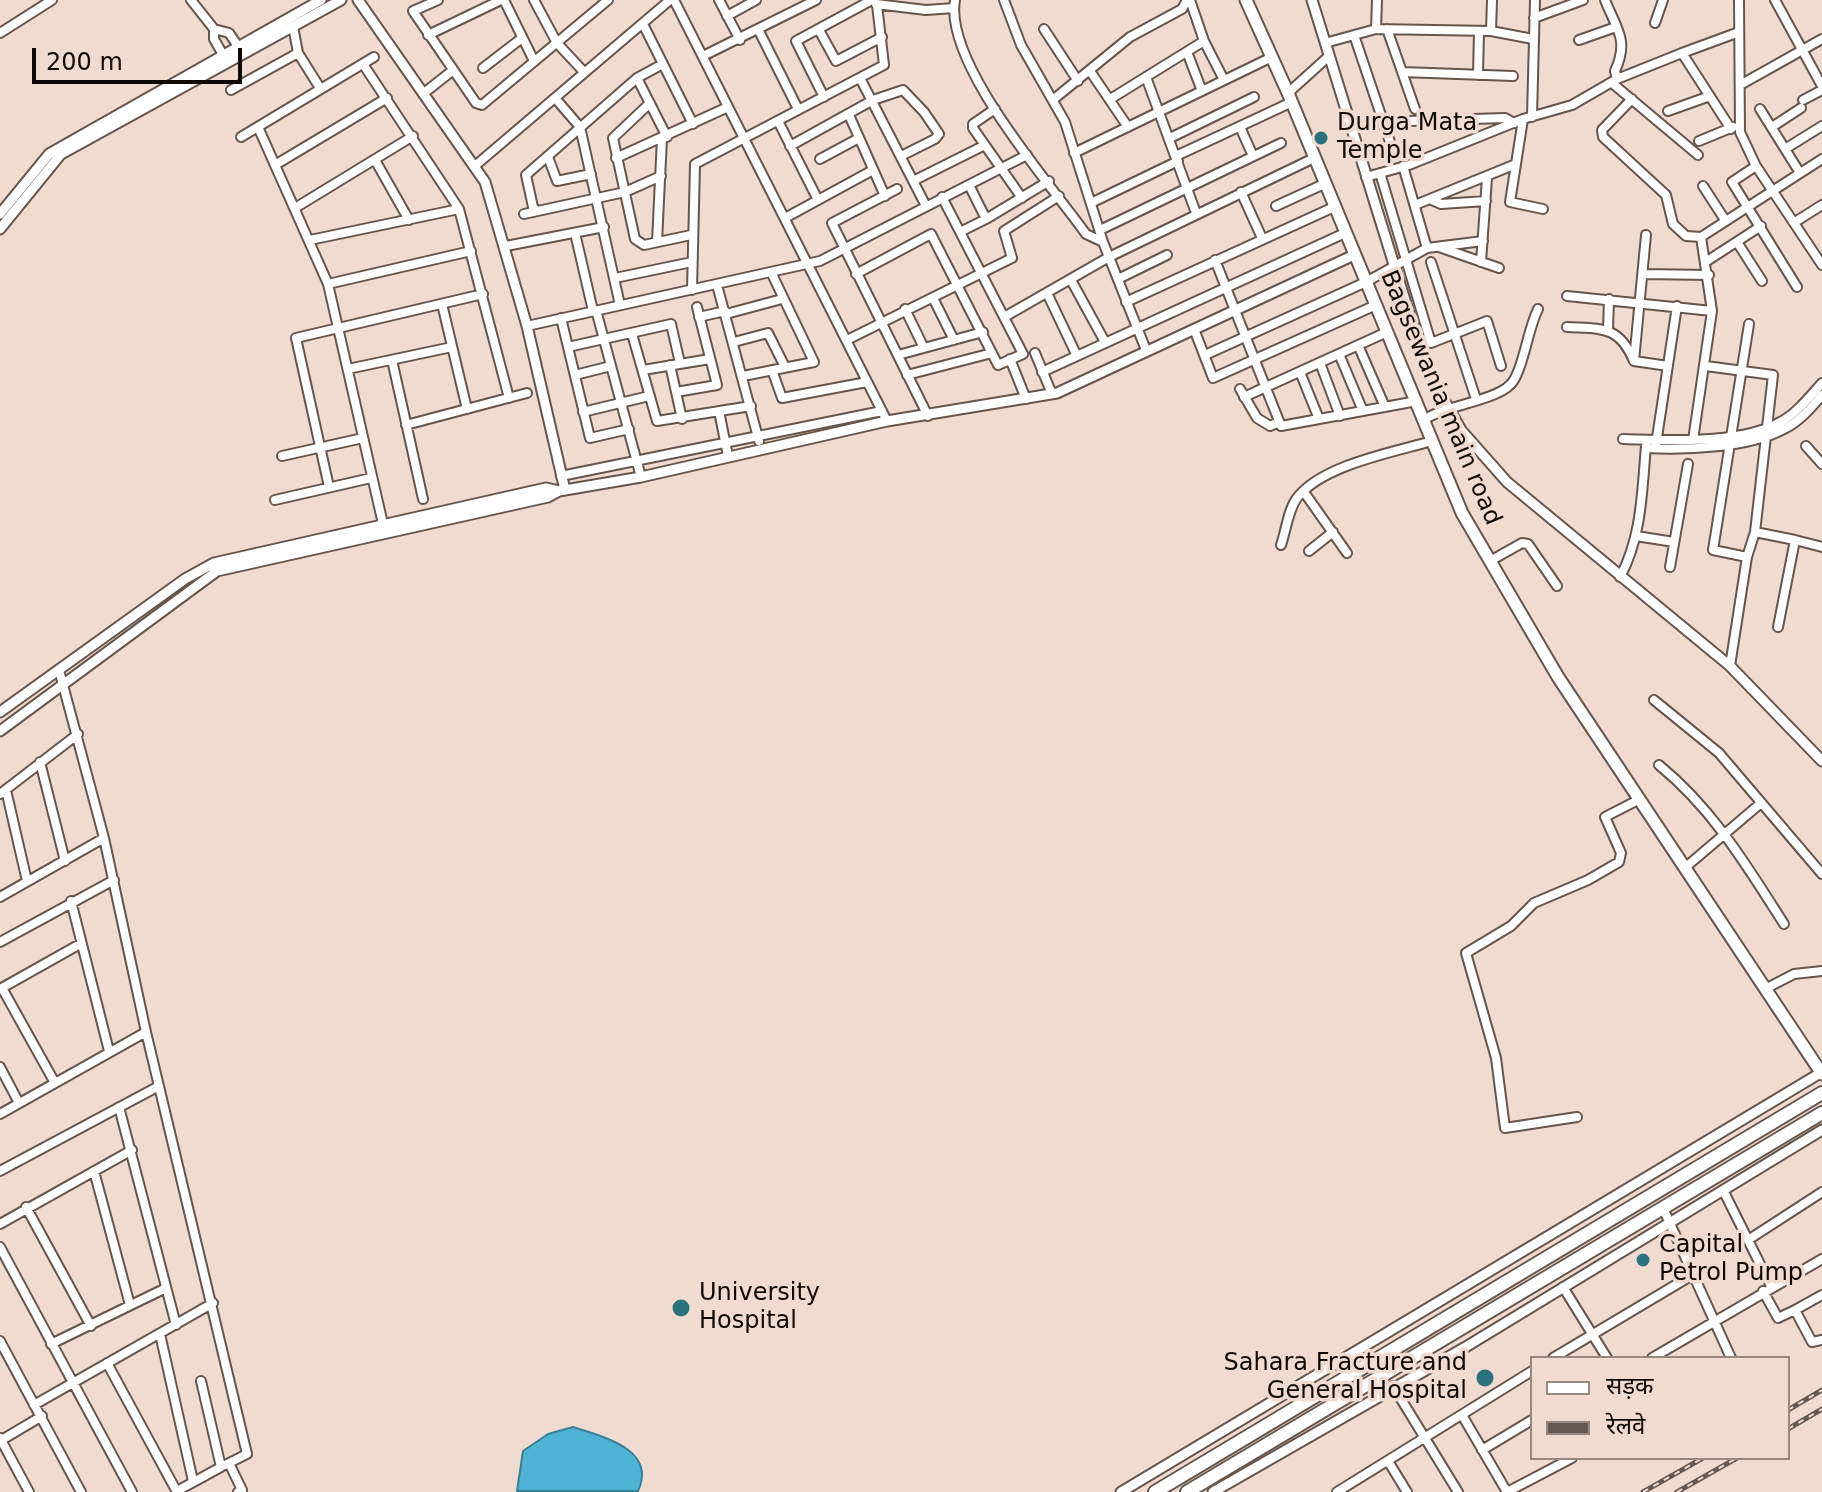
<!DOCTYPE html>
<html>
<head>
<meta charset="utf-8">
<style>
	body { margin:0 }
	#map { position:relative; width:1822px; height:1492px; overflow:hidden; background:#f0dbd0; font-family:"DejaVu Sans","Noto Sans Devanagari",sans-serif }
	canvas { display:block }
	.legend { position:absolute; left:1530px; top:1356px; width:260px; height:104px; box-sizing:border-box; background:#f0dbd0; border:2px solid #96877f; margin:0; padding:10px 14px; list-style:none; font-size:24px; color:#100a06 }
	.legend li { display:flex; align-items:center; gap:16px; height:40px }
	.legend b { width:40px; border:2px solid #96877f }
	.scale { position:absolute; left:32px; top:48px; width:210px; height:36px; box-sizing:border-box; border:4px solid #100a06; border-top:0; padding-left:10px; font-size:24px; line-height:28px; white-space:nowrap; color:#100a06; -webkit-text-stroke:6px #f0dbd0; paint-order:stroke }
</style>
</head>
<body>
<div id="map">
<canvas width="1822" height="1492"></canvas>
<ul class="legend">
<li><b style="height:10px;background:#fff"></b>सड़क</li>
<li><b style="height:10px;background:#655953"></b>रेलवे</li>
</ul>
<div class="scale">200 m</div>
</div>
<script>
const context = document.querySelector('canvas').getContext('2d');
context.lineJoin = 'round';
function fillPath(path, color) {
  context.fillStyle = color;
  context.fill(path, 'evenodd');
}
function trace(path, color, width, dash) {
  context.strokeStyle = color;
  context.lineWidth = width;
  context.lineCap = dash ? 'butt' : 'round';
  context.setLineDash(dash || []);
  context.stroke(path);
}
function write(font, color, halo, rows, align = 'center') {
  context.font = font + ' "DejaVu Sans",sans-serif';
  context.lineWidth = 7;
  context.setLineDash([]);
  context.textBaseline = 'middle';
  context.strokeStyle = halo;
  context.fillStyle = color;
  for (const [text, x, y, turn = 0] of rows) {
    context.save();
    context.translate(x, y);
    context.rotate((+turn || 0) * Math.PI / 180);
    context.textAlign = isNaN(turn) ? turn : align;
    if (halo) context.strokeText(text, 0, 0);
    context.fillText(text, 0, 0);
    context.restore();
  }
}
const water = new Path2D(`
	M573,1427C599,1436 658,1448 638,1491H517L523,1451L548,1434Z`);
const minor = new Path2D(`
	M191,0L214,29V39L226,60
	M438,0L413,11L476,103L482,105L608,0
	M504,0L534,61
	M534,0L557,43L584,72
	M674,0L887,421
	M719,0L740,40
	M955,0C944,64 1049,182 1086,234L1103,242
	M1004,0L1021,45L1065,122L1103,242L1146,350
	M1605,0C1617,30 1629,40 1615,71L1617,79
	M1739,0L1740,132L1756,166L1822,265
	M1775,0L1822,86
	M876,4L926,10L954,8
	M727,16L756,0
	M1534,18L1583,0
	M1655,23L1663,0
	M643,24L693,124
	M293,26L298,53L320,88
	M214,29L229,33L240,49
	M758,29L798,109
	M1044,29L1078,81
	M1376,29L1377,0
	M1387,29L1415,109
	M819,30L836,61L882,37
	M1491,31L1492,0
	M0,33L52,0
	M428,35L501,0
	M1354,35L1394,154
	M1579,40L1616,27
	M1204,41L1224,80
	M1325,43L1376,29L1491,31L1533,39
	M1187,52L1202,91
	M703,56L816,0
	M363,64L459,209L509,398
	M483,68L522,38
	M1090,71L1128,127
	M1402,72L1513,76
	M1478,75L1479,31
	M1146,77L1196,213
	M637,78L667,137
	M860,78L926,206
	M1612,83L1698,155
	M1740,85L1822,39
	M231,90L298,53
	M424,93L452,71
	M1288,93L1329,56
	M824,97L796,41L870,1
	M555,98L580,127L620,305
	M1112,98L1204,41L1190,0
	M1054,99L1130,37L1182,9L1187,0
	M1632,99L1602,130L1603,137L1666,195L1673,224L1686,236L1701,237L1822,159
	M1803,100L1822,90
	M650,103L613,138L635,239L644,245L691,235
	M995,109L973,124V128L1022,198
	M1760,109L1800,173
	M1668,111L1710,96
	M849,115L885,196
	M1532,117L1535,0
	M778,121L818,200
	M1409,121L1505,118L1514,123
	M258,127L328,284L383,524
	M1240,127L1253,156
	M1772,127L1801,108
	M1731,129L1682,53L1739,32
	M241,137L374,57
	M1170,138L1254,97
	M1699,141L1733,127
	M790,146L873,100L903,90L924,112L939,134L935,139L901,156
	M1785,149L1822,126
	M1074,153L1272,57
	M1176,156L1292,102
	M548,157L557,181L591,174
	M616,158L728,107
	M820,159L859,138
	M375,160L409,220
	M1516,164L1510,202L1543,209
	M275,165L387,98
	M476,165L670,0
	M1403,166L1427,248
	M1756,166L1732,182L1797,287
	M1380,173L1431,343L1487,321L1501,366
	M1366,177L1409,165L1523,119L1572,105L1617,79L1682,53
	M913,181L983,146
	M969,185L986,219L1049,181
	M1703,186L1725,220
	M897,189L832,223L928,416
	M1241,192L1262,238
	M1432,200L1441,204L1486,201
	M1091,203L1178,161
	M1415,205L1516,164L1523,119
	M1276,206L1324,184
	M295,208L413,136
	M537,211L533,207L526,175L637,78L661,65
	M524,214L625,192L661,176
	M785,218L873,170
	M1795,222L1822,205
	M1100,230L1281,143
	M960,232L986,219
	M575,233L593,311
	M310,240L459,209
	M657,242L662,138
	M1737,242L1762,281
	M506,246L604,227
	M1439,247L1499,268
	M1215,260L1281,426L1417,401
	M1707,261L1761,226
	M1431,262L1476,399
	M1481,262L1487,178
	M856,274L931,234L998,365L1023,354L942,197
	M1643,274L1709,275
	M615,278L692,262
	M1118,279L1167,255
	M1071,280L1105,342
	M328,284L471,251
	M717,285L759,441
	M692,290L695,164L884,65L877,5
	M1047,293L1077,356
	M1567,296L1712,311
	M933,298L954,340
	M1126,302L1334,207
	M442,304L467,409
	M905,309L923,346
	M596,310L641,477
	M726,314L782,299
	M1006,316L1109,257L1314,158
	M699,317L725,311
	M561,318L590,438L629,429
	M527,326L820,261L1027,155
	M1567,327C1601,329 1619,325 1634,361L1668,366
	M1194,329L1213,378L1376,305
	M1608,330L1609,299
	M632,334L657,421L751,406
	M847,340L1012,258L1004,231L1059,196
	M734,342L768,333L785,367
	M1358,345L1385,407
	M568,347L671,324L680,363
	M1035,353L1052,394
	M1339,354L1363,411
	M898,355L983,332
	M1205,355L1366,282L1427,248L1483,241
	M1010,359L1026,399
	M392,360L423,499
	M1634,361L1646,235
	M1320,363L1340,416
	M670,365L682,419
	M1706,366L1773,375L1755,532L1747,557L1730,666
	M348,369L452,347
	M643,370L710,359
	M772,370L782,398L867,382
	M1042,372L1345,233
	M1300,372L1319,419
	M575,375L611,366
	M907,375L992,353
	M743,376L814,362L771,272
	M1240,389L1257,418L1270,426L1279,422
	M676,392L717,385L697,307
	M1244,397L1387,332
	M719,411L728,456
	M583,412L649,396
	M1424,420C1446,404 1502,401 1514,380C1525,361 1527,332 1538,309
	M406,425L527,393
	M1623,439C1668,440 1742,445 1782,421C1797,413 1810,396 1822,383
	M1693,440L1712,311L1701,237
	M1656,444L1677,306
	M1806,446L1822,464
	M1646,448C1685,450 1749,448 1784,429C1799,422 1811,408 1822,395
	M282,456L363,438
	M561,476L882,411
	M329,487L296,338L483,294
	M1304,492L1347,553
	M275,500L371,478
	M1755,532L1795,540L1778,627
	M1636,536L1674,542
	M1795,540L1822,547
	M1281,545C1286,531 1288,510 1297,498C1322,465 1394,452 1432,441
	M1309,551L1333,532
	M1747,557L1713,550L1749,324
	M1490,561L1522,543L1528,544L1557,586
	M1670,567L1688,464
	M1620,577C1642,537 1642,490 1646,446
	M59,670L104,838L146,1032L247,1454L229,1463
	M1654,700L1719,753L1822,874
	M40,762L65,861
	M1659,765C1713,809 1747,866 1784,924
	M6,790L27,881
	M0,794L78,734
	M1687,866L1761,803
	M0,897L104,838
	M71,901L109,1051
	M0,942L114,880
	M2,988L55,1083
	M1767,988L1794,974L1822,971
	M0,989L80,944
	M0,1067L19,1103
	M119,1107L176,1325
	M0,1114L146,1032
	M1577,1117L1505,1128L1496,1058L1466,953L1511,926L1534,903L1588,880L1619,862L1621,853L1605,817L1640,799
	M0,1171L159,1086
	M94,1171L130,1305
	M1723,1190L1771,1286
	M26,1207L91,1326
	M1663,1208L1731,1358
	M0,1224L132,1150
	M1748,1240L1822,1192
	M0,1247L132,1492
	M1563,1287L1607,1358
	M1763,1291L1778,1318L1795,1310
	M1822,1295L1795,1310L1812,1342L1822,1340
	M160,1334L193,1481
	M0,1341L81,1492
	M51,1344L166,1288
	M1553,1358L1694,1274
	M1652,1358L1822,1259
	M107,1363L177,1492
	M1393,1386L1458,1492
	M34,1405L213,1303
	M1462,1415L1507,1492
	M0,1438L29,1492
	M0,1441L42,1416
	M1482,1450L1532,1420
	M1388,1461L1407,1492
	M225,1465L229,1463L242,1490L238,1492
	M177,1491L221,1467L201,1381
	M1337,1492L1532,1371
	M1507,1492L1572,1458`);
const tertiary = new Path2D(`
	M358,0L485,182L527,326L565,490
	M1312,0L1426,368L1461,430L1507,482L1730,666L1822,761
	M0,214L49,154L321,0
	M0,229L61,154L341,0
	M0,712L185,579L214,563L546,488L559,491L641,477L887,421L1057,393L1354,255
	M0,731L217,571L548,497L559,491
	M1121,1492L1822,1072
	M1213,1492L1464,1348L1822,1130`);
const secondary = new Path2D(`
	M1246,0L1288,93L1462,513L1558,677L1822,1074`);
const primary = new Path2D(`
	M1155,1492L1822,1093
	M1187,1492L1822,1113`);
const rail = new Path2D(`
	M1788,1410L1822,1390
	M1788,1429L1822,1409
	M1643,1492L1703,1458
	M1677,1492L1737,1458`);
const markers = [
	[1321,138,8,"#2a727c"],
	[1643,1260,8,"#2a727c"],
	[681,1308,10,"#2a727c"],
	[1485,1378,10,"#2a727c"]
];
const poiNames = [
	["Durga Mata",1337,124],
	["Temple",1337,152],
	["Capital",1659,1246],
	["Petrol Pump",1659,1274],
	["University",699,1294],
	["Hospital",699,1322],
	["Sahara Fracture and",1467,1364,"right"],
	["General Hospital",1467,1392,"right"]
];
const streetNames = [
	["Bagsewania main road",1440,398,67]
];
fillPath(water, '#4eb3d5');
trace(water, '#3b8097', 2);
trace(minor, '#66554b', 12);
trace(tertiary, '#66554b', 13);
trace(secondary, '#66554b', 15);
trace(primary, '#66554b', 16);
trace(minor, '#fff', 8);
trace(tertiary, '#fff', 9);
trace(secondary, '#fff', 11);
trace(primary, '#fff', 12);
trace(rail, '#655953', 5);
trace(rail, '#f0dbd0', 2, [6]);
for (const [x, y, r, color] of markers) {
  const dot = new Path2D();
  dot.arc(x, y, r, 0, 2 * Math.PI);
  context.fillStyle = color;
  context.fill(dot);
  trace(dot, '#f0dbd0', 3);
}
write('24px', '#100a06', '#f0dbd0', poiNames, 'left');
write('24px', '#100a06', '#f0dbd0', streetNames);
</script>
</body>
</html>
